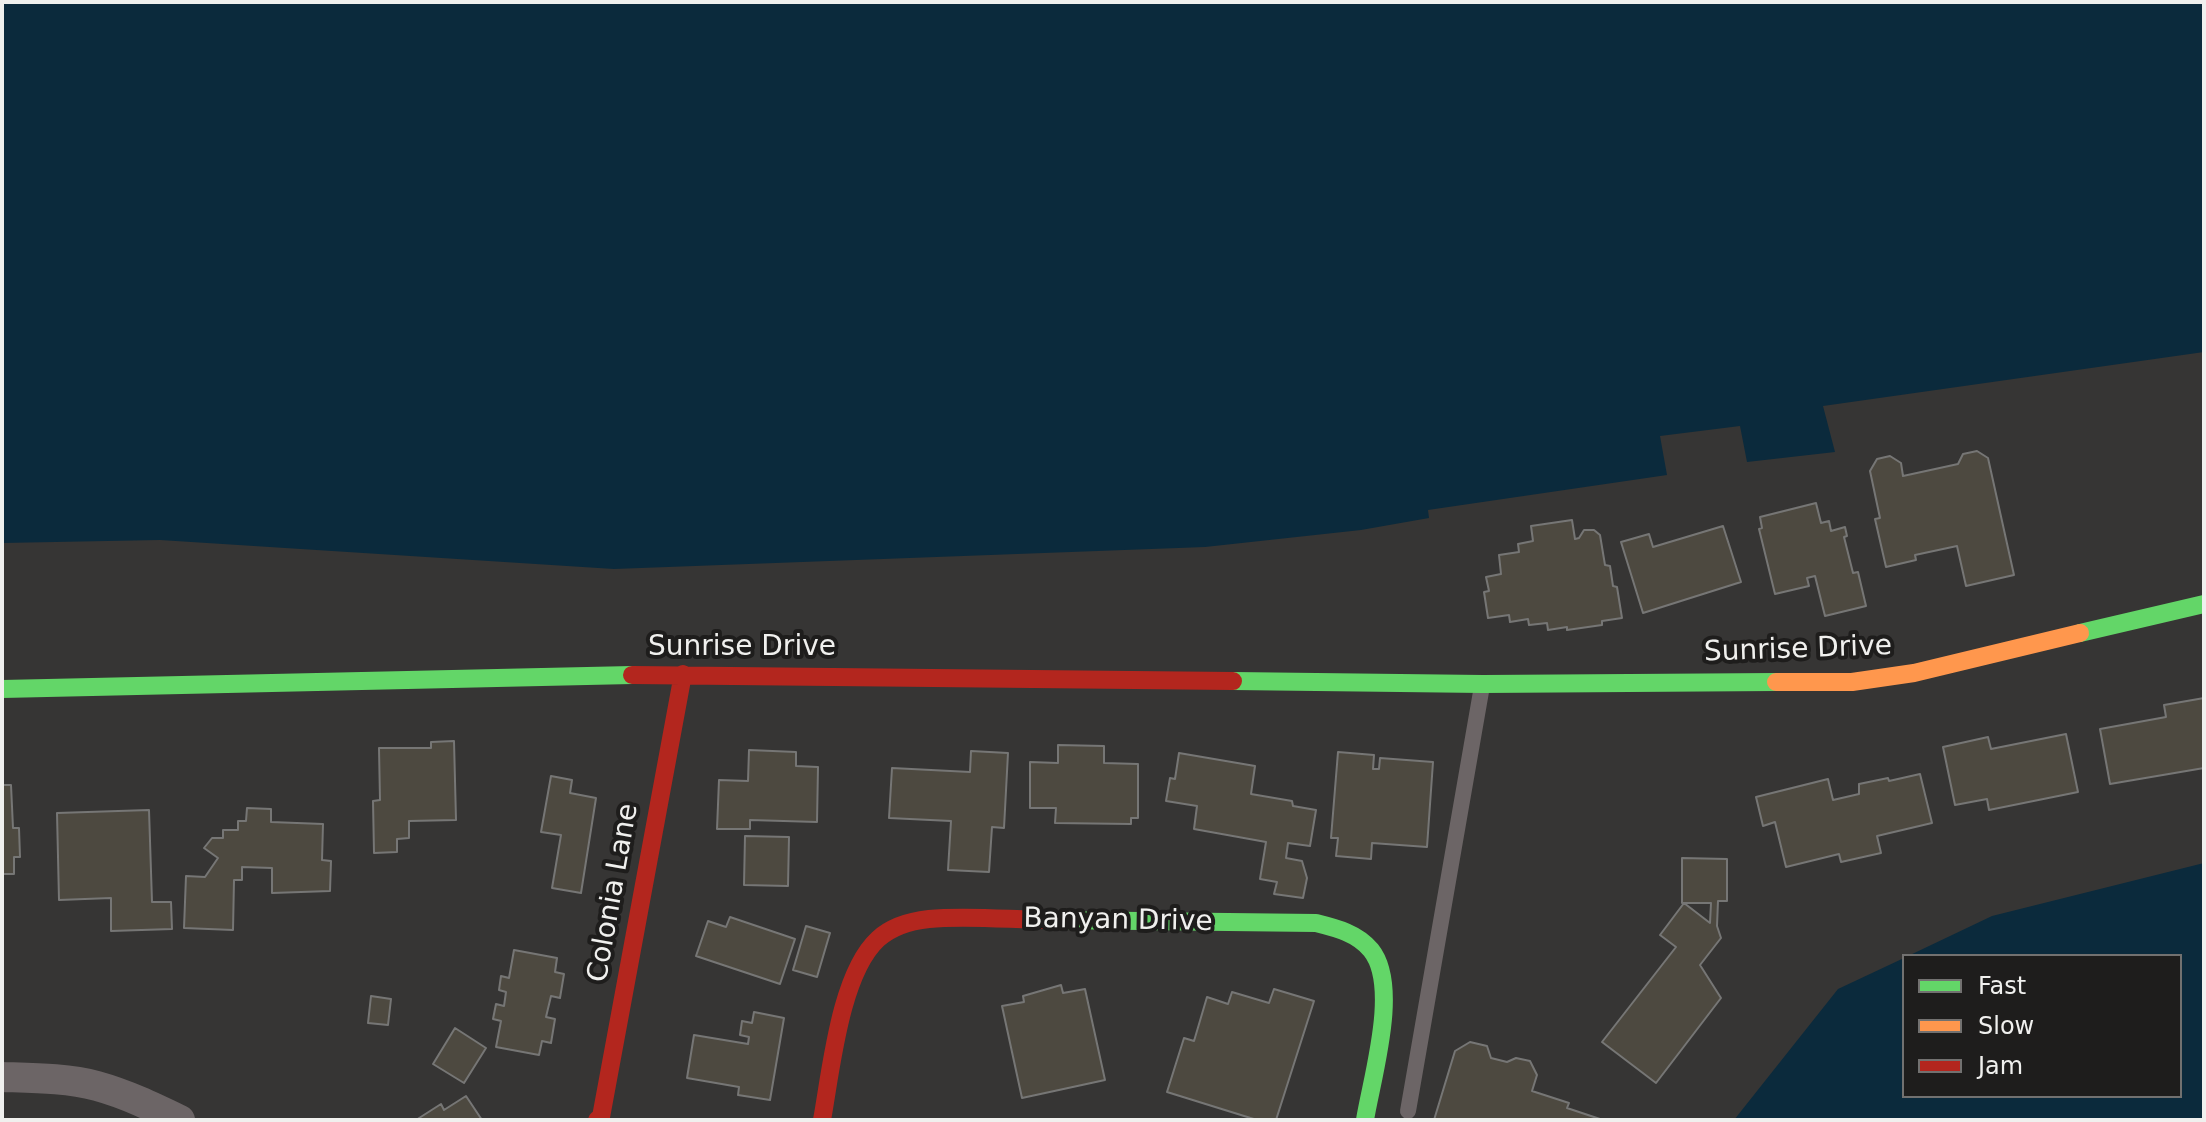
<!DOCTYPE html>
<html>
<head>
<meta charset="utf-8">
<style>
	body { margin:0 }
	#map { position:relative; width:2206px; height:1122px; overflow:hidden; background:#363534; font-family:"DejaVu Sans",sans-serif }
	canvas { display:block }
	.frame { position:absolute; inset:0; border:4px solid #f0f0ee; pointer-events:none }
	.legend { position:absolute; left:1902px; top:954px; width:280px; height:144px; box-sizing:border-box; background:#1e1d1c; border:2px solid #727170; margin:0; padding:10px 14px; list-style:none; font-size:24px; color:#f0f0ee }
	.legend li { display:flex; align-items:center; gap:16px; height:40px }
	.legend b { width:40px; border:2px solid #727170 }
</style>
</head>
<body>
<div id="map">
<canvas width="2206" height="1122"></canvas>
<div class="frame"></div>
<ul class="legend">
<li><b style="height:10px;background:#63d668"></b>Fast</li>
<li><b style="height:10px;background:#ff974d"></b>Slow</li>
<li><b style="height:10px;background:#b3261e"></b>Jam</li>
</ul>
</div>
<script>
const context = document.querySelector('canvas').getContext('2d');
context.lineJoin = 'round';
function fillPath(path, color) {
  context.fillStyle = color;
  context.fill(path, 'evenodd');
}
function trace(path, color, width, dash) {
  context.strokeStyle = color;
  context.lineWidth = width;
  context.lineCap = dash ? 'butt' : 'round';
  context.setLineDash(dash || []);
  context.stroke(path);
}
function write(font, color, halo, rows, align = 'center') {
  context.font = font + ' "DejaVu Sans",sans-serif';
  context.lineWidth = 8;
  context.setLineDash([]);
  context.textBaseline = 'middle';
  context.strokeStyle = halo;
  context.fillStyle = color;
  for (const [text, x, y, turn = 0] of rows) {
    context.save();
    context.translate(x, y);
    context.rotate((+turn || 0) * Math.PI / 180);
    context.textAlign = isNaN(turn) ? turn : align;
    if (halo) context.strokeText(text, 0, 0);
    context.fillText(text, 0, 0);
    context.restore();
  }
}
const water = new Path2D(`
	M2,2H2204V352L1823,406L1835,452L1747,462L1740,426L1660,436L1667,475L1428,510L1429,518L1361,530L1205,547L614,569L160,540L2,543Z
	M2204,863V1120H1734L1838,989L1904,958V1096H2180V956H1908L1992,916Z`);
const building = new Path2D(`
	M1977,451L1988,458L2014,575L1966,586L1957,546L1915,555L1916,560L1886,567L1875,519L1880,518L1870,471L1877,459L1890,456L1901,463L1903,476L1958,464L1963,454Z
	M1816,503L1821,523L1829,521L1831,531L1845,527L1847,536L1844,537L1853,573L1858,572L1866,606L1825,616L1815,576L1807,578L1809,586L1775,594L1759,529L1762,528L1760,517Z
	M1572,520L1575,539L1579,538L1584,530H1594L1600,535L1605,565L1610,566L1613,586L1617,587L1622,618L1602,621V625L1567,630V627L1548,630L1547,623L1529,625L1528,619L1510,622L1509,615L1488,618L1484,592L1489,591L1486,577L1501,574L1499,555L1519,552L1518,544L1533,541L1531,526Z
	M1723,526L1741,582L1643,613L1621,542L1649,534L1653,547Z
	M2204,698V768L2110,784L2100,729L2166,717L2164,705Z
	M2066,734L2078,792L1989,810L1987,799L1955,805L1943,747L1988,737L1991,749Z
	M454,741L456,820L409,821V838L397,839V852L374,853L373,801L380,800L379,748H431V742Z
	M1058,745L1104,746V763L1138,764V818H1131V824L1055,823L1056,808H1030V762L1058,763Z
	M749,750L796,752V766L818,767L817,822L750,820V829H717L719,780L748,781Z
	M971,751L1008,753L1004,828L992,827L989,872L948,870L951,821L889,818L892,768L970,772Z
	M1338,752L1374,755L1373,769H1379L1380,758L1433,762L1427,847L1372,843L1371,859L1336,856L1338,838H1331Z
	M1179,753L1255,766L1251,794L1292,801L1293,806L1316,810L1310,846L1288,843L1286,858L1302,861L1307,878L1303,898L1274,894L1277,882L1260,879L1266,842L1194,829L1197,806L1166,801L1170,778L1175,779Z
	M1920,774L1932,823L1877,836L1881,853L1841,862L1839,854L1786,867L1775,822L1763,826L1756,797L1828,779L1833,800L1859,794V784L1888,778L1889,781Z
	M551,776L572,780L570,793L596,798L581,893L552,888L561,835L541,832Z
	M2,785H11L13,828H19L20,857H14V874H2Z
	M247,808L271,809V822L323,824L322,860L331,861L330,891L272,893V868L242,867V880H234L233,930L184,928L186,876L205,877L218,858L204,848L212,838H223V830H238V821H246Z
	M149,810L152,902H171L172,929L111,931V898L59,900L57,813Z
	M745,836L789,837L788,886L744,885Z
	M1682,858L1727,859V901H1718L1717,926L1721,938L1700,965L1721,998L1656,1083L1602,1042L1676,947L1660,935L1684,903L1710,923L1711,903H1682Z
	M730,917L795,939L780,984L696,956L708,921L726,927Z
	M806,926L830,933L817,977L793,970Z
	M514,950L557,958L555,972L564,974L560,998L551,996L546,1017L555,1019L551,1043L542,1041L539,1055L496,1047L501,1021L493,1019L496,1004L504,1006L506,992L499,990L501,976L509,978Z
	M1061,985L1063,993L1085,989L1105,1080L1022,1098L1002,1006L1024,1002L1023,996Z
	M1274,989L1314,1001L1276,1120H1257L1167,1092L1184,1038L1194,1041L1207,997L1228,1004L1232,992L1269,1003Z
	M371,996L391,999L388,1025L368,1023Z
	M754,1012L784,1018L770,1100L738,1095L739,1087L687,1078L694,1035L748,1044L749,1037L740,1035L742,1021L752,1023Z
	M455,1028L486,1048L464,1083L433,1064Z
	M1470,1042L1487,1046L1491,1058L1507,1062L1516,1058L1530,1061L1537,1075L1532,1091L1569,1103L1567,1108L1603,1120H1434L1455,1051Z
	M466,1096L482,1120H416L441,1104L444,1110Z`);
const lane = new Path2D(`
	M1408,1111L1482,686`);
const street = new Path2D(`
	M2,1077C33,1078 67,1078 97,1086C126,1094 153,1107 180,1120`);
const fast = new Path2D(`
	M2080,633L2204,604
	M1233,681L1483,684L1776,682
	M2,689L632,675
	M1052,920L1316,923C1336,928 1357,933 1371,950C1400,986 1372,1077 1365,1120`);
const slow = new Path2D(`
	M1776,682H1852L1914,673L2080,633`);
const jam = new Path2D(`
	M632,675L1233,681
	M597,1120L601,1117L683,674
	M822,1120C831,1071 840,974 878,939C891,927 911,921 929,919C966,915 1014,920 1052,920`);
const streetNames = [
	["Sunrise Drive",742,648],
	["Sunrise Drive",1798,650,-2],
	["Colonia Lane",614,893,-80],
	["Banyan Drive",1118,921,1]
];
fillPath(water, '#0b2a3c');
fillPath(building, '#4d4940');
trace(building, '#767675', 2);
trace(lane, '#6c6566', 16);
trace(street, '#6c6566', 30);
trace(fast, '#63d668', 18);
trace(slow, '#ff974d', 18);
trace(jam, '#b3261e', 18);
write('28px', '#f0f0ee', '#1e1d1c', streetNames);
</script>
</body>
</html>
